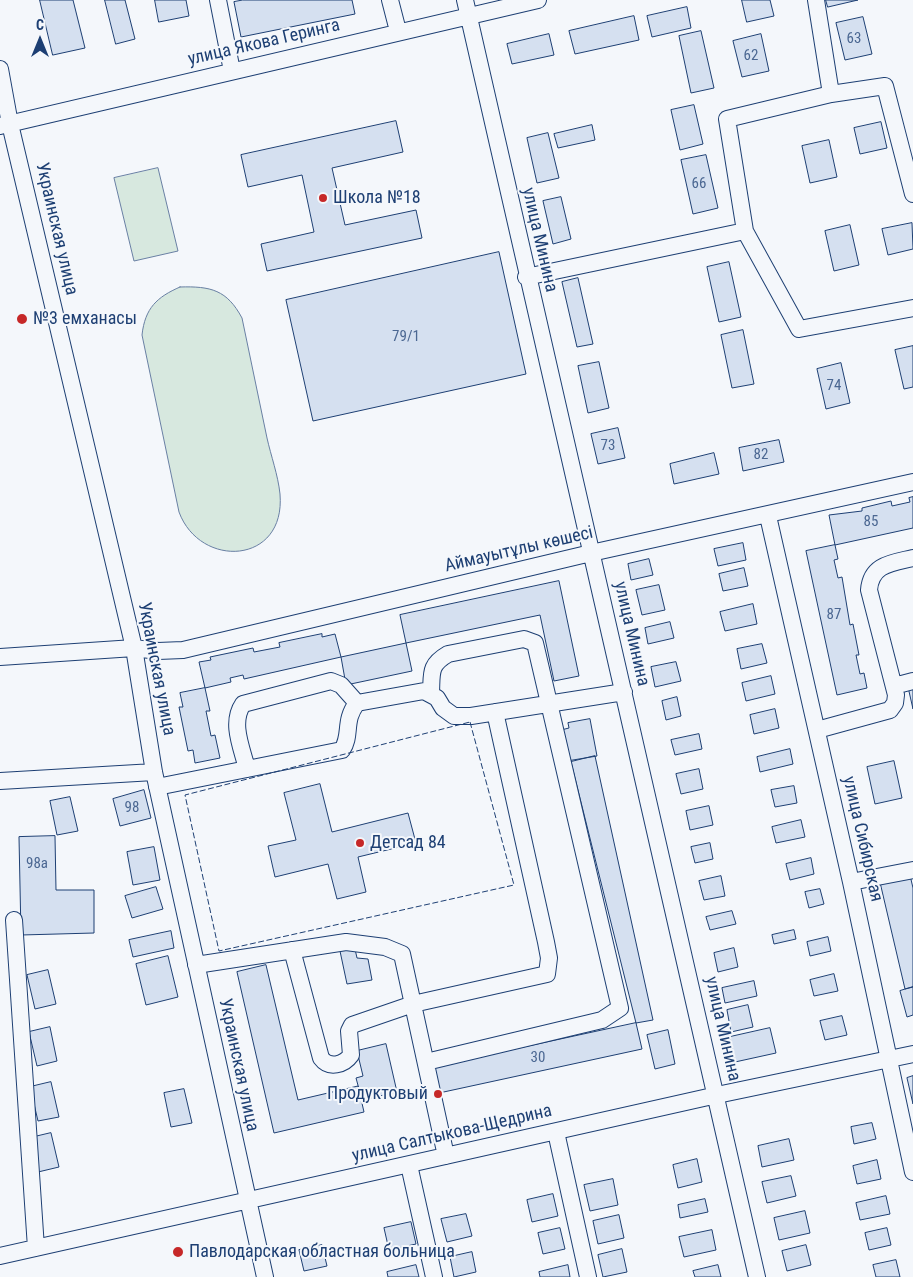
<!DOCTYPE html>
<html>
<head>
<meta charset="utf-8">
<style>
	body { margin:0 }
	#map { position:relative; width:913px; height:1277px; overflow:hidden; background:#f4f7fb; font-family:"Roboto Condensed",sans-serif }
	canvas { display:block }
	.north { position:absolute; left:15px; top:15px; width:50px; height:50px; -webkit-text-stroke:4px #f4f7fb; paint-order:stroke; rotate:0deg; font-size:14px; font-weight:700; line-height:20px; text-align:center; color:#1d3f73 }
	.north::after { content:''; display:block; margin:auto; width:18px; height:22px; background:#1d3f73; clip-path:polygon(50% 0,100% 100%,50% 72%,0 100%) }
</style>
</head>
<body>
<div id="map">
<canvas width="913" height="1277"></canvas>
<div class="north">С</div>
</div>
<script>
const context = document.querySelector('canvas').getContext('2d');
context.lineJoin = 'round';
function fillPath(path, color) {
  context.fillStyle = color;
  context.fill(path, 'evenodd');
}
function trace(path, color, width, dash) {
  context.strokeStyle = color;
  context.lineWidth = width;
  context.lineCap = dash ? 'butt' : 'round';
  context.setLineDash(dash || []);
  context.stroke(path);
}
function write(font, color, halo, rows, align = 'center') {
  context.font = font + ' "Roboto Condensed",sans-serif';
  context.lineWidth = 4;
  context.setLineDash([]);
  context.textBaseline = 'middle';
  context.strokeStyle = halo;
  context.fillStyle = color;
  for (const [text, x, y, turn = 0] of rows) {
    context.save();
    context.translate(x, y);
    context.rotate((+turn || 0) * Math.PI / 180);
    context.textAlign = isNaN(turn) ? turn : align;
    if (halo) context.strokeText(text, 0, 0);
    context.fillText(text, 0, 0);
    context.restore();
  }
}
const green = new Path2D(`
	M158,168L178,251L134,261L114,178Z
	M180,287C211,286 227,290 242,318C250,358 259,398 267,438C271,456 278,475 280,494C286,565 200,569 179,512L142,335C145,308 157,297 180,287Z`);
const building = new Path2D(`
	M40,0H73L85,48L53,55Z
	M105,0H125L135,39L116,44Z
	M155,0H186L189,16L159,22Z
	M243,0H352L355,14L241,37L234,2Z
	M742,0H770L774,16L747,22Z
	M826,0H858L828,7Z
	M687,7L691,28L652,37L647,16Z
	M634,16L639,40L575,54L569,31Z
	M863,17L872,54L845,60L836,23Z
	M701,31L714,88L691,93L679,36Z
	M549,34L554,55L512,64L507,44Z
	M761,34L769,71L742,77L733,41Z
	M694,105L703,144L680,150L671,110Z
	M396,121L403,152L332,168L345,225L416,210L422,238L267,271L261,244L314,232L302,175L248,187L241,155Z
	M881,122L887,148L860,154L854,128Z
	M592,125L595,140L558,148L554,134Z
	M548,133L559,178L537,183L527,138Z
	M829,140L837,177L810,183L802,146Z
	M706,155L718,208L693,214L681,160Z
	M561,197L571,239L553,244L543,201Z
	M912,223L913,249L888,255L882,229Z
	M850,225L859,265L834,271L825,231Z
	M499,252L526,374L313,421L286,300Z
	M729,262L741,317L719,322L707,267Z
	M578,278L593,344L577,347L562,282Z
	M743,330L754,384L732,388L721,335Z
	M913,346V387L904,389L895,350Z
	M599,362L609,408L588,413L578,366Z
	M841,363L850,403L826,409L817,369Z
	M618,428L625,458L598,464L591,434Z
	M779,440L784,462L743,471L739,448Z
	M714,453L719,474L674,484L670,464Z
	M913,497V528L835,545L829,515L862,511V508L891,501L892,506L910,502L909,498Z
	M743,543L746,560L718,566L714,549Z
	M835,545L838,559L834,560L838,578L842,577L850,625L853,624L859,655H856L860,674L864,673L867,688L837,695L806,551Z
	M649,559L653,575L631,580L628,564Z
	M744,568L748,586L723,591L719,574Z
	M559,581L579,676L554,681L540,615L406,643L412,671L346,685L341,657L406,643L400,615Z
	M659,585L665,610L642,615L636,590Z
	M753,604L757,624L725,631L720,612Z
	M670,622L674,638L648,644L645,628Z
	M322,634V637L335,634L341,657L244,679L243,675L230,678L231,682L205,688L199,662L211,660L210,657L253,648L254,652L280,647L279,643Z
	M762,644L767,663L741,669L737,649Z
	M676,662L681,681L655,687L651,667Z
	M771,676L775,694L746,701L742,683Z
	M913,686V709L908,687Z
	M205,688L210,711H206L211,736L215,735L220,758L195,763L193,750L188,751L179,707H183L180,693Z
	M677,697L681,716L666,720L662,701Z
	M775,709L779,728L754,734L750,715Z
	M590,719L597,756L567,761L561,730L569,728L568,723Z
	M699,734L702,749L675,755L671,740Z
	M790,749L793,764L760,772L757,757Z
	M595,756L653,1020L636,1023L571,762Z
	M894,761L902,798L875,804L867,767Z
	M699,769L703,789L681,794L676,774Z
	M320,784L332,832L408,813L416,843L358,857L366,892L337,899L328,864L275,877L268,846L296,840L284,793Z
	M794,786L797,803L775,807L771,790Z
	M144,790L151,818L120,826L113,799Z
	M70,797L78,831L57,835L50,801Z
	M709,806L713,825L690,830L686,811Z
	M801,820L805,837L776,843L772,827Z
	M55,836L56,890H94V933L21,935L19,837Z
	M710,843L713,859L695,863L691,847Z
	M154,847L160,880L133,885L127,852Z
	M811,858L814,874L790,880L786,864Z
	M909,871L913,888V987L905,989L879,878Z
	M721,876L725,896L704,900L699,881Z
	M156,887L163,909L132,918L125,896Z
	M820,889L824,904L809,908L805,892Z
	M732,911L736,924L710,930L706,917Z
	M794,930L796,939L774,944L772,935Z
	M171,931L174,948L133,957L129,940Z
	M828,937L831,951L810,956L807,942Z
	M734,948L738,967L718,972L714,953Z
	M355,949L357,958L368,959L372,980L347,984L340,951Z
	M168,956L178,997L146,1005L136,964Z
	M266,965L298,1100L358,1086L364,1112L274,1133L237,972Z
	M48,970L56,1004L35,1009L27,975Z
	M834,974L838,991L814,996L810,980Z
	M754,981L757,996L725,1003L722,988Z
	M913,987V1015L907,1017L900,991Z
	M748,1005L753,1027L731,1032L727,1010Z
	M842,1016L847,1035L825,1040L820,1021Z
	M636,1023L642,1049L439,1093L433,1067Z
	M50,1027L57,1061L37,1066L29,1032Z
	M770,1028L776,1053L735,1062L730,1037Z
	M668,1030L675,1064L655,1069L647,1035Z
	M386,1044L397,1092L362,1100L356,1078L363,1076L357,1051Z
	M913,1076V1104L907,1078Z
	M51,1082L59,1117L38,1121L30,1087Z
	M184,1089L192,1123L171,1127L164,1093Z
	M872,1123L876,1139L854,1144L851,1127Z
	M51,1133L59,1167L38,1172L30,1138Z
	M789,1139L794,1160L762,1167L758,1146Z
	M697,1159L702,1182L678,1188L673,1165Z
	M877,1160L881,1179L857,1184L853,1166Z
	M791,1176L796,1196L767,1203L762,1182Z
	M613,1179L618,1205L590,1211L584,1185Z
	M553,1194L558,1216L532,1222L527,1200Z
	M886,1196L890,1214L860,1220L856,1203Z
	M705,1199L708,1212L680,1218L678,1205Z
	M805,1211L810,1233L779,1240L774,1218Z
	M466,1214L472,1236L447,1242L441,1219Z
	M619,1215L624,1238L598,1244L593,1221Z
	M411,1222L416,1244L389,1250L384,1228Z
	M560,1228L565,1249L543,1254L538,1233Z
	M887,1228L891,1245L869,1250L865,1233Z
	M712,1230L716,1250L684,1257L679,1237Z
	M322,1245L327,1266L304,1271L299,1250Z
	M806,1245L811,1265L787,1271L782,1251Z
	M622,1249L627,1272L603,1277L598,1255Z
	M472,1252L476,1272L454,1277L450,1257Z
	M896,1260L900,1277H876L873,1265Z
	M416,1265L419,1277H388L387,1272Z
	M568,1265L570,1277H540L539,1272Z
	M718,1265L721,1277H695L693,1271Z`);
const minor = new Path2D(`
	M218,0L232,71
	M390,0L398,31
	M465,0L757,1277
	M0,69L10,124L134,648L154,772L265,1277
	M831,94L885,86L913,194
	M0,126L538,0
	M745,231L799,329L913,308
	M526,277L745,231L727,119L831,94L816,0
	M768,516L851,882L913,1172
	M0,657L134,648L158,651L183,650L591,553L913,482
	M894,686L913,681
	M817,730L890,710L895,703L896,695L869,590C871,564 892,563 913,558
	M247,769C242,748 230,723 243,704L331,681L341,685L357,703
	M0,781L154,772
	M157,787L342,750C352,735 343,721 357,703L424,691L437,698L443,708L454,716H471L624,692
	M851,882L913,870
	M14,920L36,1248
	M292,950L321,1058C329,1069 344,1065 351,1055L349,1031L352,1025L413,1004L547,974L549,958L546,942L495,712
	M196,965L346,942L385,947L402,954L446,1156
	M426,1062L602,1020L620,1008L535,643L524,639L448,654C429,665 432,673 431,693
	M556,1132L588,1277
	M409,1165L434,1277
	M0,1256L717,1095L913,1054`);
const fence = new Path2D(`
	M470,722L514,885L219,951L185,795Z`);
const markers = [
	[323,198,5,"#c62828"],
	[22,319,6,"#c62828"],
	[360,843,5,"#c62828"],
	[438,1094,5,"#c62828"],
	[178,1252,6,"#c62828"]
];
const numberNames = [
	["63",854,39],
	["62",751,56],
	["66",699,184],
	["79/1",406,337],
	["74",834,386],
	["73",608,446],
	["82",761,455],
	["85",871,522],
	["87",834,615],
	["98",132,808],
	["98а",37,864],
	["30",538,1058]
];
const streetNames = [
	["улица Якова Геринга",264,43,-13],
	["Украинская улица",56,229,77],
	["улица Минина",539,240,77],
	["Аймауытұлы көшесі",519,550,-13],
	["улица Минина",631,634,77],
	["Украинская улица",156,669,79],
	["улица Сибирская",862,839,77],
	["улица Минина",722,1029,77],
	["Украинская улица",238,1065,78],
	["улица Салтыкова-Щедрина",452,1134,-13]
];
const poiNames = [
	["Школа №18",333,198],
	["№3 емханасы",33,319],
	["Детсад 84",370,843],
	["Продуктовый",428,1094,"right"],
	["Павлодарская областная больница",189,1252]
];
fillPath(green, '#d7e8df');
trace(green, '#687fa3', 1);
fillPath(building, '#d5e0f0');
trace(building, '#1d3f73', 1);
trace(minor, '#1d3f73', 18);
trace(minor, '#f4f7fb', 16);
trace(fence, '#1d3f73', 1, [6, 2.5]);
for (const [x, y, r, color] of markers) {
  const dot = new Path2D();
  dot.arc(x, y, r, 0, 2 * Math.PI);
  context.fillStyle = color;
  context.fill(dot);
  trace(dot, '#f4f7fb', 2);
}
write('15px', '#4b6792', null, numberNames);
write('18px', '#1d3f73', '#f4f7fb', streetNames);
write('18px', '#1d3f73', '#f4f7fb', poiNames, 'left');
</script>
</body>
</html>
